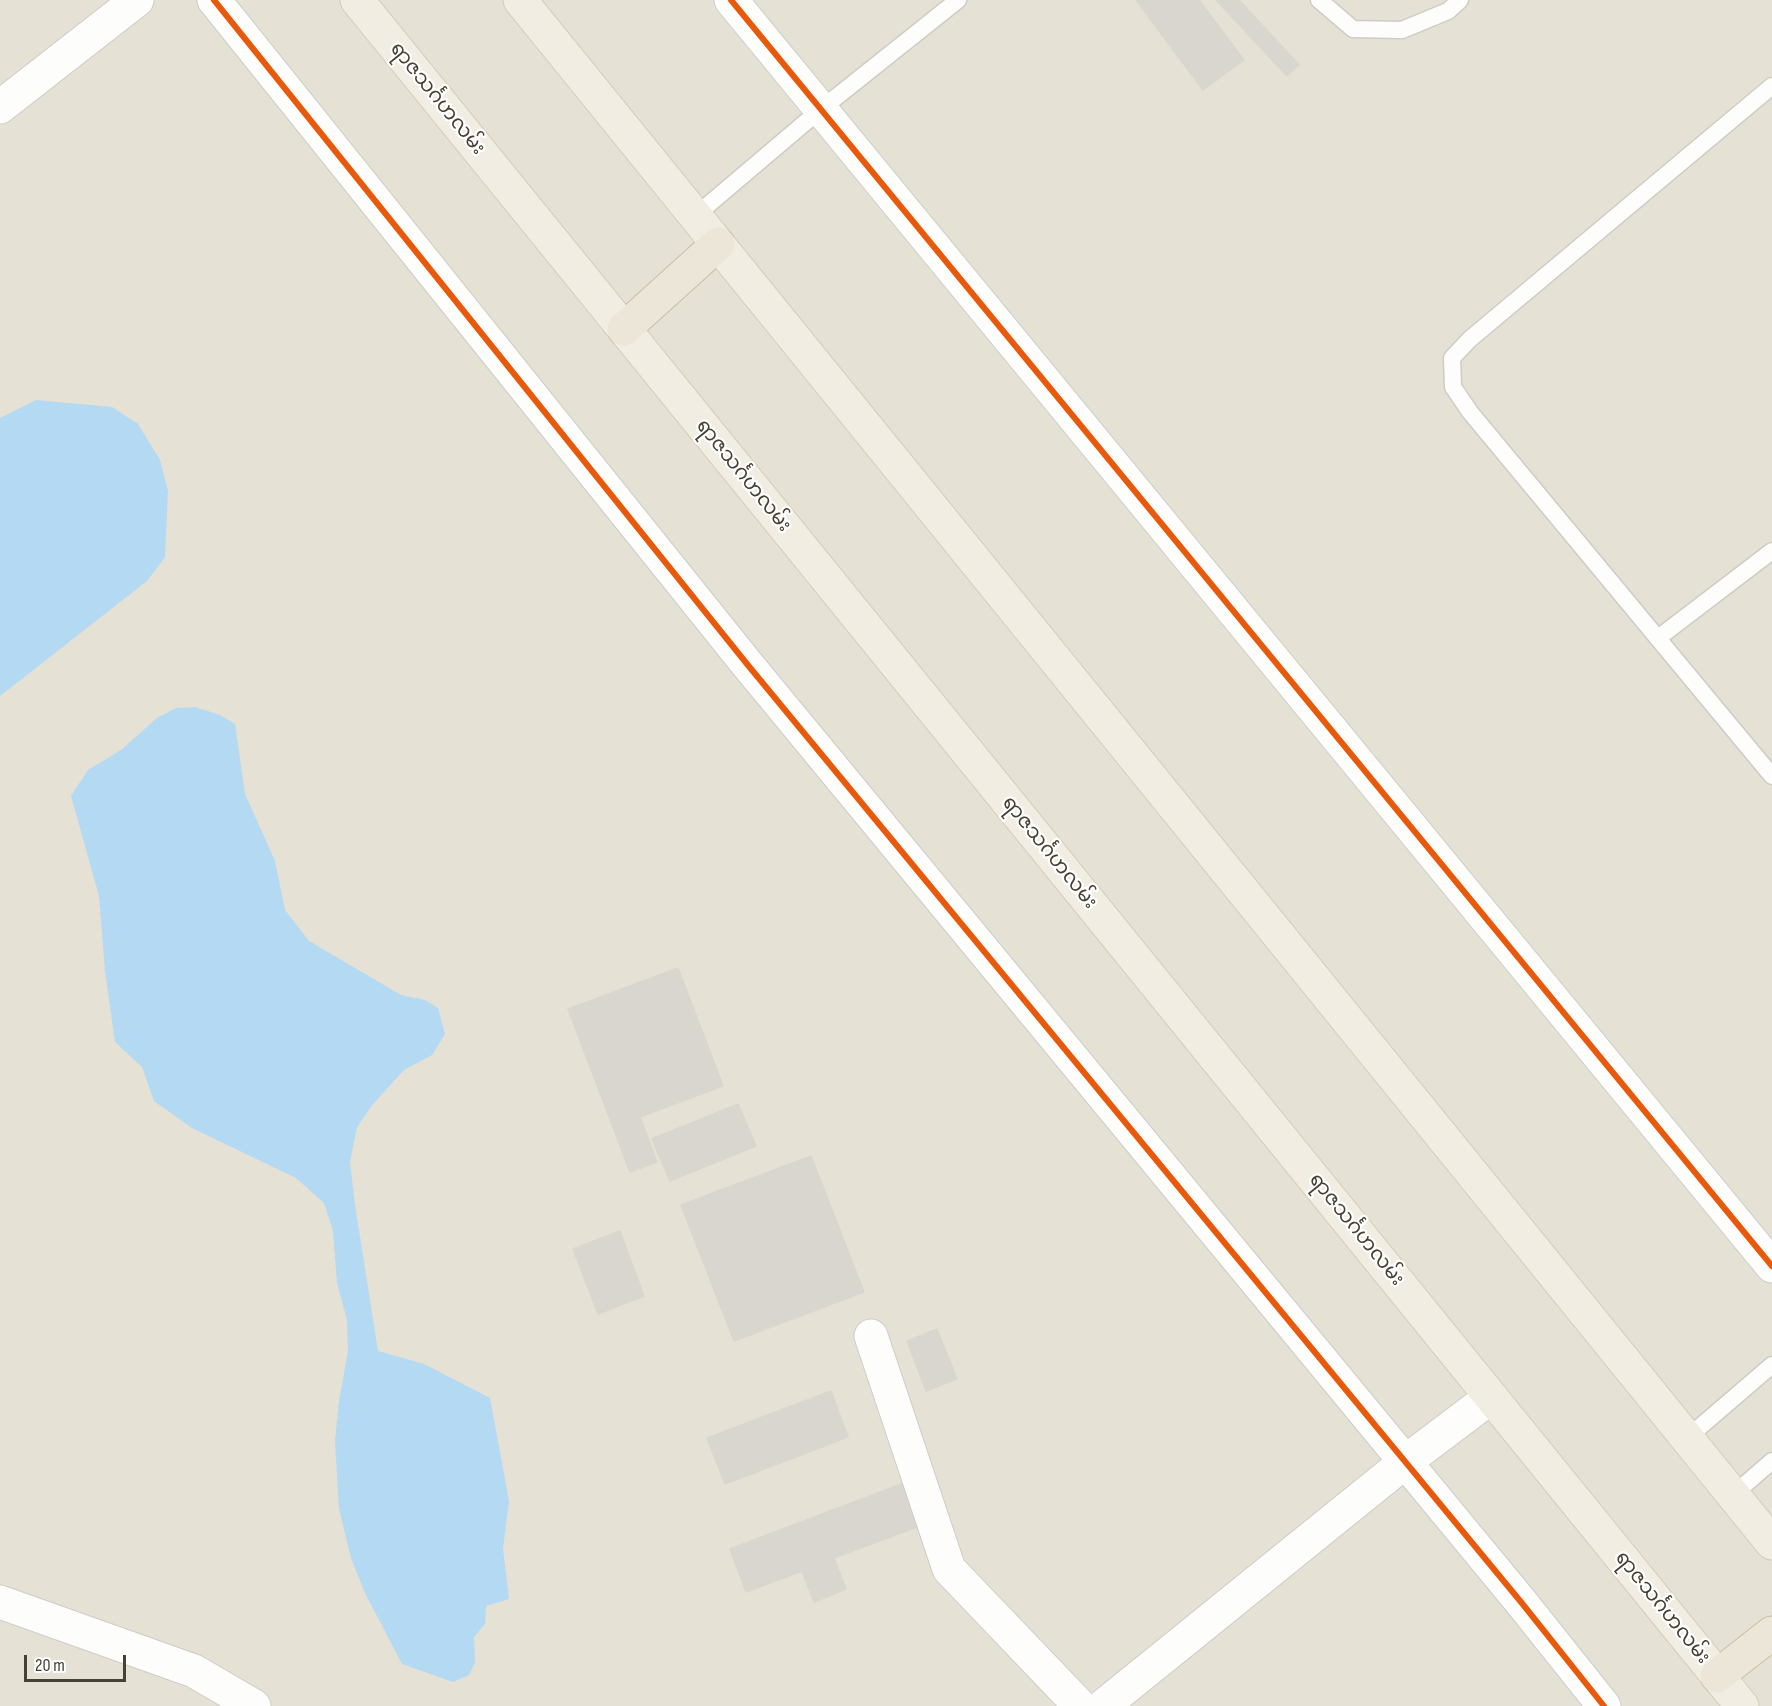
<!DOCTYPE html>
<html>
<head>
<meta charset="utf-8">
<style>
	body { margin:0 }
	#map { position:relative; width:1772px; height:1706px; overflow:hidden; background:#f0efe8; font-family:"Sofia Sans Condensed",sans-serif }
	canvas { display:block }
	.scale { position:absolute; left:24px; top:1655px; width:102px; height:27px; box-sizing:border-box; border:3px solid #474034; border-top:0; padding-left:8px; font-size:18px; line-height:21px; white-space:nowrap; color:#474034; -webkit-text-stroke:4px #fff; paint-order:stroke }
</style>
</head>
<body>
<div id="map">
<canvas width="1772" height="1706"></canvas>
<div class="scale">20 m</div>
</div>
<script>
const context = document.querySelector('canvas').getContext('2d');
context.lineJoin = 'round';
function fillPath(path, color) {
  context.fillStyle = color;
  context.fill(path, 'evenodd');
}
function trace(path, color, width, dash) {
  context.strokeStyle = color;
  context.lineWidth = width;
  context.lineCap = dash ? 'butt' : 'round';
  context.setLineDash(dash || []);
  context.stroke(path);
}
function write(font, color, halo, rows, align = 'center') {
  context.font = font + ' "Sofia Sans Condensed","Noto Sans Myanmar",sans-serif';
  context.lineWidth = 4.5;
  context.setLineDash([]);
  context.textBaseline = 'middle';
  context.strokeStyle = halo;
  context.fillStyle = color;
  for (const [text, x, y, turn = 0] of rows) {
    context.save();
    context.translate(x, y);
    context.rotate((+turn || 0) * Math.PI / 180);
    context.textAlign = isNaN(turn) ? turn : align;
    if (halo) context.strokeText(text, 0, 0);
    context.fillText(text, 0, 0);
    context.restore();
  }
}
const residential = new Path2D(`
	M0,0H1772V1706H0Z`);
const water = new Path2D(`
	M36,400L112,407L138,424L160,460L168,491L165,557L147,581L0,696V418Z
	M195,707L220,715L235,724L245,794L275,861L285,910L309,941L401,995L425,1000L438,1008L445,1034L432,1055L404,1070L373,1104L357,1127L350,1162L355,1205L378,1351L424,1364L490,1398L509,1501L503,1548L509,1599L486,1606L485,1624L474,1637L475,1662L469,1675L453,1682L402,1664L365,1593L351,1558L339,1509L335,1441L339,1401L348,1351L347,1320L337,1283L333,1231L324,1203L296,1178L192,1128L154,1101L142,1067L115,1042L105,971L99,896L71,796L88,770L121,750L157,718L176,708Z`);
const building = new Path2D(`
	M1136,0H1199L1244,60L1203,90Z
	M1216,0H1239L1299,65L1287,76Z
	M678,968L723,1086L640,1117L657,1162L630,1172L568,1009Z
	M738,1104L756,1146L670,1181L652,1139Z
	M811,1156L864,1292L734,1341L681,1205Z
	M620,1231L644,1296L598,1314L573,1249Z
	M937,1329L957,1379L926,1391L907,1341Z
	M831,1391L848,1437L725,1484L707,1438Z
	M904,1483L920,1526L834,1558L846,1589L814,1602L802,1571L746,1592L730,1549Z`);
const lane = new Path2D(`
	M1319,0L1353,29L1402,30L1448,11L1460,0
	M1772,86L1470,339L1452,358L1453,387L1470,412L1772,776
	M695,216L820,110L958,0
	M1658,638L1772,551
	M1687,1438L1772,1365
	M1733,1495L1772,1461`);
const street = new Path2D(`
	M214,0L747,664L1521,1602L1604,1706
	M731,0L1772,1266
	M0,107L137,0
	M871,1336L949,1569L1080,1706
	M0,1602L194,1671L254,1706
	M1103,1706L1405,1462L1491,1397`);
const primary = new Path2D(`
	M357,0L1742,1706
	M520,0L1772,1543`);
const highway = new Path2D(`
	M624,329L718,244
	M1717,1676L1772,1633`);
const cycleway = new Path2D(`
	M214,0L747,664L1521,1602L1604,1706
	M731,0L1772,1266`);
const streetNames = [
	["ရာဇသင်္ဂဟလမ်း",437,99,51],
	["ရာဇသင်္ဂဟလမ်း",743,476,51],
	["ရာဇသင်္ဂဟလမ်း",1049,853,51],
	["ရာဇသင်္ဂဟလမ်း",1356,1230,51],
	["ရာဇသင်္ဂဟလမ်း",1662,1608,51]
];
fillPath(residential, '#e5e1d5');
fillPath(water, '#b4d9f2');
fillPath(building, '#d8d6cf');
trace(building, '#d9d6ce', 1.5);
trace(lane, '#cfccc6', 19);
trace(street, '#cfccc6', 35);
trace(primary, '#d4ccb4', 35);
trace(highway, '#cbbea1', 35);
trace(lane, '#fdfdfc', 16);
trace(street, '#fdfdfc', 33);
trace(primary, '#f1ede3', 33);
trace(highway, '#ece6d8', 33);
trace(cycleway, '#e8590c', 6);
write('20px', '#474034', '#fff', streetNames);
</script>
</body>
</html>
